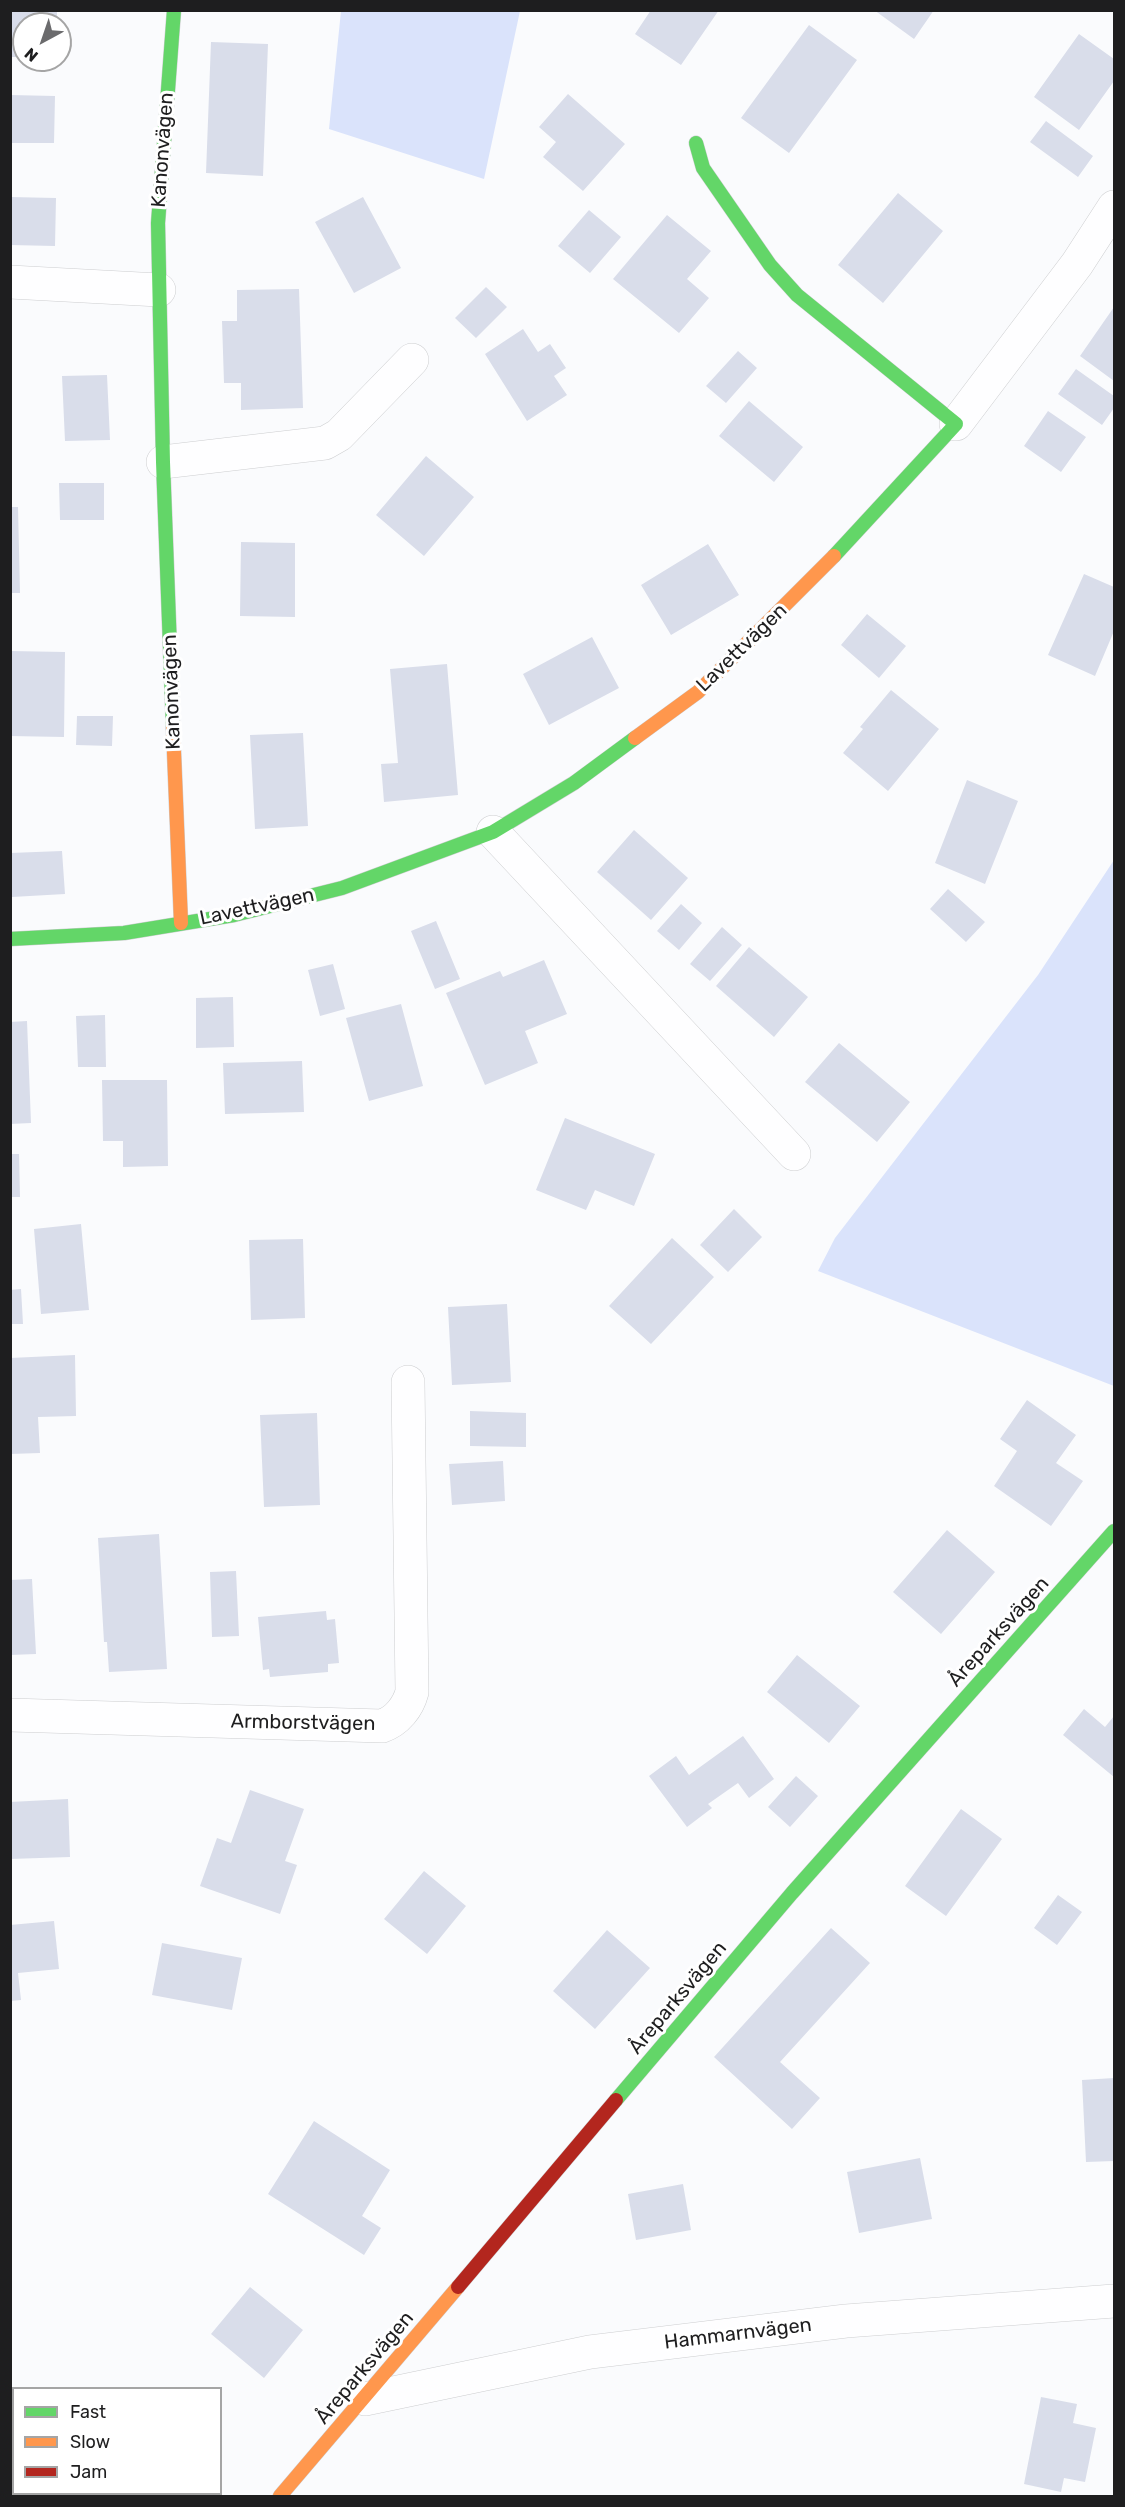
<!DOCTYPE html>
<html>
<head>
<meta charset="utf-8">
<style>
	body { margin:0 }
	#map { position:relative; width:1125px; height:2507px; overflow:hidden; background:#fafbfd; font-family:Rubik,sans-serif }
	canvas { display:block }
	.frame { position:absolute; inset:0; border:12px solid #1e1e1f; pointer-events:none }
	.legend { position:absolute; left:12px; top:2387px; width:210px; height:108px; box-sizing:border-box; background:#fff; border:2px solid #a5a5a5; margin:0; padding:8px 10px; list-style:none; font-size:18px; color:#1e1e1f }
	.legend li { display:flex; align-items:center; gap:12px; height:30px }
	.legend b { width:30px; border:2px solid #a5a5a5 }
	.north { position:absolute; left:12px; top:12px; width:60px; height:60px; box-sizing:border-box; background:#fff; border:2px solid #a5a5a5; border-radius:50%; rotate:220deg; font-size:16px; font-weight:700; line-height:24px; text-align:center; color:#1e1e1f }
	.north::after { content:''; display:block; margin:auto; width:21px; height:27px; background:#6b6b6d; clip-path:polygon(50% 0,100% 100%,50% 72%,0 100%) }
</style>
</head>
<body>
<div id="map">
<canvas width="1125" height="2507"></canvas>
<div class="frame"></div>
<ul class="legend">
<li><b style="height:8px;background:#63d668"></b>Fast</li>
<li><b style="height:8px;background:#ff974d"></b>Slow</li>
<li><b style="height:8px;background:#b3261e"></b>Jam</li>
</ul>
<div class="north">N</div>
</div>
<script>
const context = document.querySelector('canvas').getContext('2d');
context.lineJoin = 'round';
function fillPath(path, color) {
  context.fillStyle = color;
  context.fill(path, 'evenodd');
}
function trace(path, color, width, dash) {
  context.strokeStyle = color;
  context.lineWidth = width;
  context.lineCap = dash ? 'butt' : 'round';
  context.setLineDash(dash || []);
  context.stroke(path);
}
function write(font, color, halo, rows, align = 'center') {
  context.font = font + ' Rubik,sans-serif';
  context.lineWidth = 6;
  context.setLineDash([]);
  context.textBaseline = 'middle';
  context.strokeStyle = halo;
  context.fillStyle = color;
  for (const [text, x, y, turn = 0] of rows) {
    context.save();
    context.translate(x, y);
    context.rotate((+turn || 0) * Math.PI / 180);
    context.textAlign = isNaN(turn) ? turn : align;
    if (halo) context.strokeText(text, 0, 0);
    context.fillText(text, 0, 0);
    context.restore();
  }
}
const green = new Path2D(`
	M341,11H520L484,179L329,129Z
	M1114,860V1386L818,1271L835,1238L1038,975Z`);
const building = new Path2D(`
	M10,10L57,11V24H24V57H10Z
	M651,10H719L681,65L635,34Z
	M874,10H934L914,39Z
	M809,25L857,60L789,153L741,118Z
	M1079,34L1114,59V81L1079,130L1034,97Z
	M211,42L268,44L263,176L206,173Z
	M568,94L625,144L583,191L543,157L556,142L539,127Z
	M10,95L55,96L54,143H10Z
	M1046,121L1093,156L1078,177L1030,142Z
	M898,193L943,231L883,303L838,265Z
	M10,197L56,198L55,246L10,245Z
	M363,197L401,268L354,293L315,222Z
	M589,210L621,237L590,273L558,246Z
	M667,215L711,251L687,279L709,298L679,333L613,279Z
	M486,287L507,307L476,338L455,318Z
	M299,289L303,408L241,410V383H224L222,321H237V290Z
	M1114,307V381L1080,356Z
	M523,329L538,352L550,344L566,368L554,376L567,395L527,421L485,354Z
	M738,351L757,368L726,403L706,386Z
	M1076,369L1114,396V408L1102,425L1058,394Z
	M107,375L110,440L65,441L62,376Z
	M749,401L803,447L774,482L719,436Z
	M1048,411L1086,437L1061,472L1024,446Z
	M426,456L474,497L424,556L376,515Z
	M59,483H104V520H60Z
	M10,507H18L20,593H10Z
	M241,542L295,543V617L240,616Z
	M708,544L739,595L671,635L641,585Z
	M1084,574L1114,587V631L1095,676L1048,655Z
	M867,614L906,646L879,678L841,645Z
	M592,637L619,688L549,725L523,674Z
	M10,651L65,652L64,737L10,736Z
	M447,664L458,795L384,802L381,764L398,763L390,669Z
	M891,690L939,729L888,791L843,753L863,729L860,727Z
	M77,716H113L112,746L76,745Z
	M303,733L308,826L255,829L250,735Z
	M967,780L1018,801L985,884L935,863Z
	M634,830L688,878L651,920L597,872Z
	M62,851L65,894L12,897L10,853Z
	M948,889L985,922L966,942L930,909Z
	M681,904L702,923L679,950L657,931Z
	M436,921L460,979L435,989L411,931Z
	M722,927L742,945L710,981L690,964Z
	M749,947L808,997L774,1037L716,986Z
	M544,960L567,1014L525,1031L538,1063L485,1085L446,993L500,971L503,977Z
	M333,964L345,1009L320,1016L308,970Z
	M233,997L234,1047L196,1048V998Z
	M401,1004L423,1086L369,1101L346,1018Z
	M105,1015L106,1067H78L76,1016Z
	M27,1021L31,1123L10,1124V1022Z
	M839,1043L910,1102L877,1142L805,1082Z
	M302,1061L304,1112L225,1114L223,1063Z
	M102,1080H167L168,1166L123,1167V1141H103Z
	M565,1118L655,1154L634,1206L595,1190L586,1210L536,1190Z
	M10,1154H19L20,1197H10Z
	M734,1209L762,1237L728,1272L700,1245Z
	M81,1224L89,1310L41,1314L34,1229Z
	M672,1238L714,1277L651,1344L609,1306Z
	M303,1239L305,1318L251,1320L249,1240Z
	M21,1289L23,1324H10V1290Z
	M507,1304L511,1382L452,1385L448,1307Z
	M75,1355L76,1416L38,1417L40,1453L10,1454V1358Z
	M1027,1400L1076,1435L1056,1463L1083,1481L1051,1526L994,1486L1017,1451L1000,1439Z
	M470,1411L526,1413V1447L470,1446Z
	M317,1413L320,1505L264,1507L260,1415Z
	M503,1461L505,1501L452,1505L449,1464Z
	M947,1530L995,1572L941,1634L893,1592Z
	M159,1534L167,1669L109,1672L107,1642H104L98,1538Z
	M236,1571L239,1636L212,1637L210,1572Z
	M32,1579L36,1654L10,1655V1580Z
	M326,1611L327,1620L335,1619L339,1663L328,1664V1672L270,1677L269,1669L263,1670L258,1617Z
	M797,1655L860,1706L829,1743L767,1692Z
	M1084,1709L1105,1727L1114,1716V1777L1063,1735Z
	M743,1736L774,1779L749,1798L738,1783L708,1804L712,1808L687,1827L649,1776L676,1756L689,1775Z
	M796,1776L818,1796L790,1827L768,1807Z
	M250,1790L304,1809L285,1861L297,1865L280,1914L200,1886L217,1838L231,1843Z
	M68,1799L70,1857L10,1859V1802Z
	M961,1809L1002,1839L946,1916L905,1886Z
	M424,1871L466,1906L427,1954L384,1919Z
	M1058,1895L1082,1912L1057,1945L1034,1928Z
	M54,1921L59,1969L18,1973L21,2000L10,2001V1925Z
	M831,1928L870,1963L780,2062L820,2098L792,2129L714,2057Z
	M607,1930L650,1968L595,2029L553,1991Z
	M162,1943L242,1958L232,2010L152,1995Z
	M1114,2078V2161L1086,2162L1082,2080Z
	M314,2121L390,2170L362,2216L381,2228L364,2255L268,2194Z
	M920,2158L932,2219L859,2233L847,2172Z
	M683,2184L691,2230L636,2240L628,2194Z
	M250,2287L303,2330L264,2378L211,2334Z
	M1041,2397L1077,2404L1073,2423L1096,2428L1085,2482L1064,2478L1061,2492L1024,2484Z`);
const street = new Path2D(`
	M10,282L159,290
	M956,424L1077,264L1114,207
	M163,462L325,443L339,435L412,360
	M493,832L794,1154
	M10,1715L382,1726C397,1721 408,1707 412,1692L408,1382
	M365,2399L590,2352L846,2321L1114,2301`);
const fast = new Path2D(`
	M696,143L703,168L770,265L797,295L956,424L834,556
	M173,728L163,462L158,223L174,10
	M10,939L124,933L234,915L342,888L493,832L574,783L635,738
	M616,2100L792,1893L1114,1531`);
const slow = new Path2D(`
	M173,728L181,923
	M635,738L698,692L834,556
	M280,2496L458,2287`);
const jam = new Path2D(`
	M458,2287L616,2100`);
const streetNames = [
	["Kanonvägen",163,150,-86],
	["Lavettvägen",742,648,-44],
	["Kanonvägen",172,692,-92],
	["Lavettvägen",257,907,-12],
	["Åreparksvägen",999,1632,-48],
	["Armborstvägen",303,1723,1],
	["Åreparksvägen",678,1998,-50],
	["Hammarnvägen",738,2334,-7],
	["Åreparksvägen",365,2368,-50]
];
fillPath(green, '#dae3fb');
fillPath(building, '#d9ddea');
trace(street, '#cdced0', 34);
trace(fast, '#cdced0', 15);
trace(slow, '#cdced0', 15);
trace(jam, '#cdced0', 15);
trace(street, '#fefeff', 33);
trace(fast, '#63d668', 14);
trace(slow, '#ff974d', 14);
trace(jam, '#b3261e', 14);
write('20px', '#1e1e1f', '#fff', streetNames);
</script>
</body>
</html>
